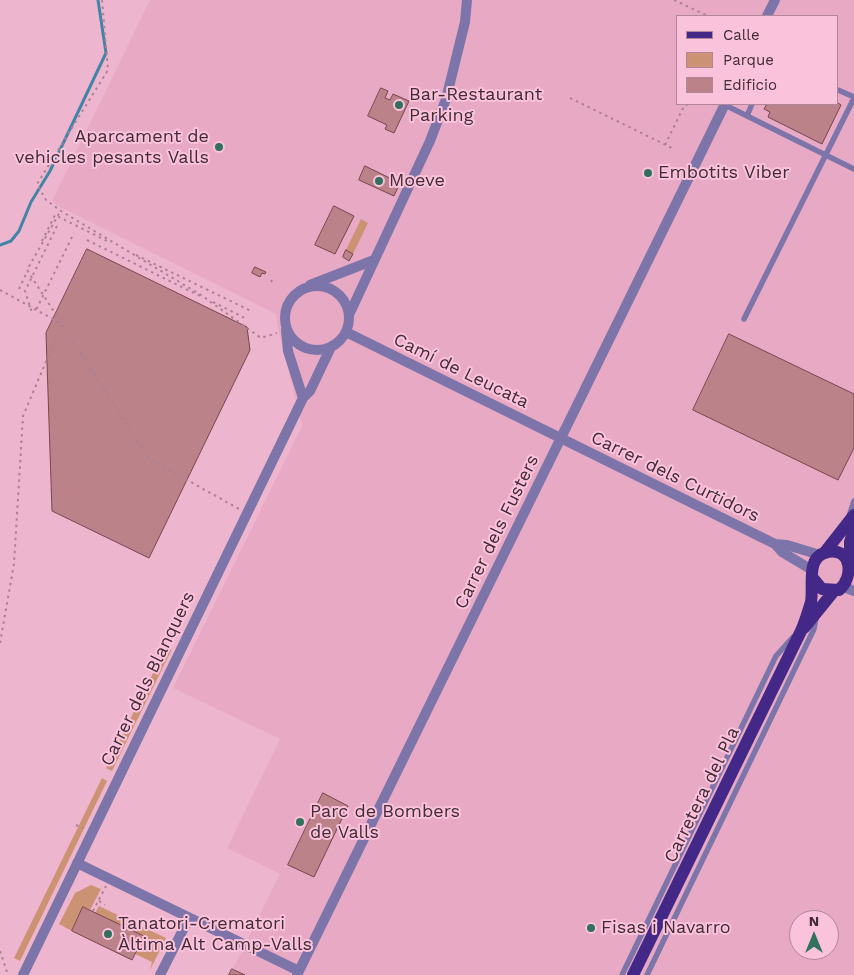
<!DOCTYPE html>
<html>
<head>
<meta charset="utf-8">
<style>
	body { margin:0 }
	#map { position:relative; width:854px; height:975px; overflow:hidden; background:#eeb6ce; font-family:"Work Sans",sans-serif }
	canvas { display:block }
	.legend { position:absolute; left:676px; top:15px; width:162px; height:90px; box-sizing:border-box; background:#fbc2db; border:1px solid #b18699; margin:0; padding:6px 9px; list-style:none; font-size:15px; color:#422c35 }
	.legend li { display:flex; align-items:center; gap:10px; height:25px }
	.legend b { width:25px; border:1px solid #b18699 }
	.north { position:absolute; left:789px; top:910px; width:50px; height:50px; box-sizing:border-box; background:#fbc2db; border:1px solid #b18699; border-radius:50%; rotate:0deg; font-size:14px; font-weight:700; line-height:20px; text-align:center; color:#422c35 }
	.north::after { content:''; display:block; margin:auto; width:18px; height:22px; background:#31705d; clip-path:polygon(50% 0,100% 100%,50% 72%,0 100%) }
</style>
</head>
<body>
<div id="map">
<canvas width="854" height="975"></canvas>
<ul class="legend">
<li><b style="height:6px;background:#442887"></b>Calle</li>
<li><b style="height:14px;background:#cb9374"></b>Parque</li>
<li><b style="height:14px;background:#bc828a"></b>Edificio</li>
</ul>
<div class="north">N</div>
</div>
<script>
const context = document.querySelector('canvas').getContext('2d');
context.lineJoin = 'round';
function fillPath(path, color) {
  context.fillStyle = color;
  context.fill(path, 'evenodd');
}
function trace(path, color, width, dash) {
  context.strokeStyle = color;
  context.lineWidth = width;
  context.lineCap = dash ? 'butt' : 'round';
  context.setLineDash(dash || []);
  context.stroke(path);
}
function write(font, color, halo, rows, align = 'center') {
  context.font = font + ' "Work Sans",sans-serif';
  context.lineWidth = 4;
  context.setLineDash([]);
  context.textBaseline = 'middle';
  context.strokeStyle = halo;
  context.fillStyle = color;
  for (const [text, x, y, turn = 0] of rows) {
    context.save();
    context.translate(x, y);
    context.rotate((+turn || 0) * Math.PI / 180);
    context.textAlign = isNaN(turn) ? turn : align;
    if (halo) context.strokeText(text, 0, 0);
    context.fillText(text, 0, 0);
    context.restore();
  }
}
const built = new Path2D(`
	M150,0H854V975H230L280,874L227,848L280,739L173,688L302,426L277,324L276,314L56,205L52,201ZM678,16H838V104H678ZM799,920H829V950H799Z`);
const green = new Path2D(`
	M361,219L368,223L353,254L346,250Z
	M167,645L171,647V651L112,771L106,768Z
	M102,778L107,781L20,961L14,958Z
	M91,885L101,889L90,910L83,907L72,931L59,924L75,893Z
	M99,906L166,938L150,970L152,962L135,954L144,936L95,913Z`);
const stream = new Path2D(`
	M0,245L11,241L19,231L31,202L50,171L106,53L98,0`);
const building = new Path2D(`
	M381,88L388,91L385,98L390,100L393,94L409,101L394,133L385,129L387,125L368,116Z
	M838,103L841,105L822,144L768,117L770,112L764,109L767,104Z
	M365,166L400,183L394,196L359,180Z
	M334,206L354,216L335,254L315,245Z
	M87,249L247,327L250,350L149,558L52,511L46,333Z
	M346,250L353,254L349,261L343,257Z
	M255,267L266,272L265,274L262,273L260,277L252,273Z
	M729,334L854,394V448L838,480L693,410Z
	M323,793L348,806L314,877L288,865Z
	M83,907L144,936L132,960L72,931Z
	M232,969L245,975H229Z`);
const path = new Path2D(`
	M102,0L108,70L37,184L46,200L61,211L201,295L261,338L277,333
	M674,0L708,16
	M570,98L672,148
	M665,145L684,106L688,104
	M57,226L25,291L31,310L37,308L74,233
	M87,240L202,297
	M42,241L55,215L107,241
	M136,255L251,311
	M271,282L272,280
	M19,289L28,270
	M0,290L62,324L148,458L239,509
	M213,302L247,319
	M0,643L14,564L23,416L62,324L27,270L60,212
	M76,825L83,828
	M99,901L105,905
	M93,911L106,886
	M0,951L8,975`);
const lane = new Path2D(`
	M838,90L854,97
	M725,105L854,169
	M747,116L752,104
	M744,319L854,98
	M849,516L854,501
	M622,975L776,656L793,637
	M647,975L814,629L816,618`);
const street = new Path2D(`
	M767,16L775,0
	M310,285L374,260
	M285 318a32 32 0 1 1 64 0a32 32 0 1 1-64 0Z
	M349,315L430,141L446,99L465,22L467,0
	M286,330L288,351L303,398
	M346,332L775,544L782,552L812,570
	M775,544L787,545L820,555
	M844,587L854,591
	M77,863L299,971
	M23,975L303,398L310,391L331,347
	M160,975L189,918
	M297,975L725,104`);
const primary = new Path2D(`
	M825,552L854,515
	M850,562V542L854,530
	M804,628L834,591
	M633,975L801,631C805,622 808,612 811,602C814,585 805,556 828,552C852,547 854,578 839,590L822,589L812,577`);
const markers = [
	[399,105,5,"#31705d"],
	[219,147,5,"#31705d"],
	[648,173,5,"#31705d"],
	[379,181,5,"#31705d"],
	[300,822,5,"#31705d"],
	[591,928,5,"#31705d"],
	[108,934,5,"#31705d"]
];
const poiNames = [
	["Bar-Restaurant",409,95],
	["Parking",409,116],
	["Aparcament de",209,137,"right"],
	["vehicles pesants Valls",209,158,"right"],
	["Embotits Viber",658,173],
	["Moeve",389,181],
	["Parc de Bombers",310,812],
	["de Valls",310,833],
	["Tanatori-Crematori",118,924],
	["Àltima Alt Camp-Valls",118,945],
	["Fisas i Navarro",601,928]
];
const streetNames = [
	["Camí de Leucata",461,371,26],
	["Carrer dels Curtidors",675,477,26],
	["Carrer dels Fusters",497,532,-64],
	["Carrer dels Blanquers",148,679,-64],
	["Carretera del Pla",702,795,-64]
];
fillPath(built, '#e8a9c5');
fillPath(green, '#cb9374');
trace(stream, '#4284a7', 3);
fillPath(building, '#bc828a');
trace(building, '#79454d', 1);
trace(path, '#ac8193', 2, [2.5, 4]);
trace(lane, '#7d75a9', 5.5);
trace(street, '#7d75a9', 10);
trace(primary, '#442887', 12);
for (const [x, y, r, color] of markers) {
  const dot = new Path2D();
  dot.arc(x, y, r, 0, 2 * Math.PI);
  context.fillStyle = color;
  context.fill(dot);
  trace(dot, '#fbc2db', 2);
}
write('18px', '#422c35', '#fbc2db', poiNames, 'left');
write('18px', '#422c35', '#fbc2db', streetNames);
</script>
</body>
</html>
